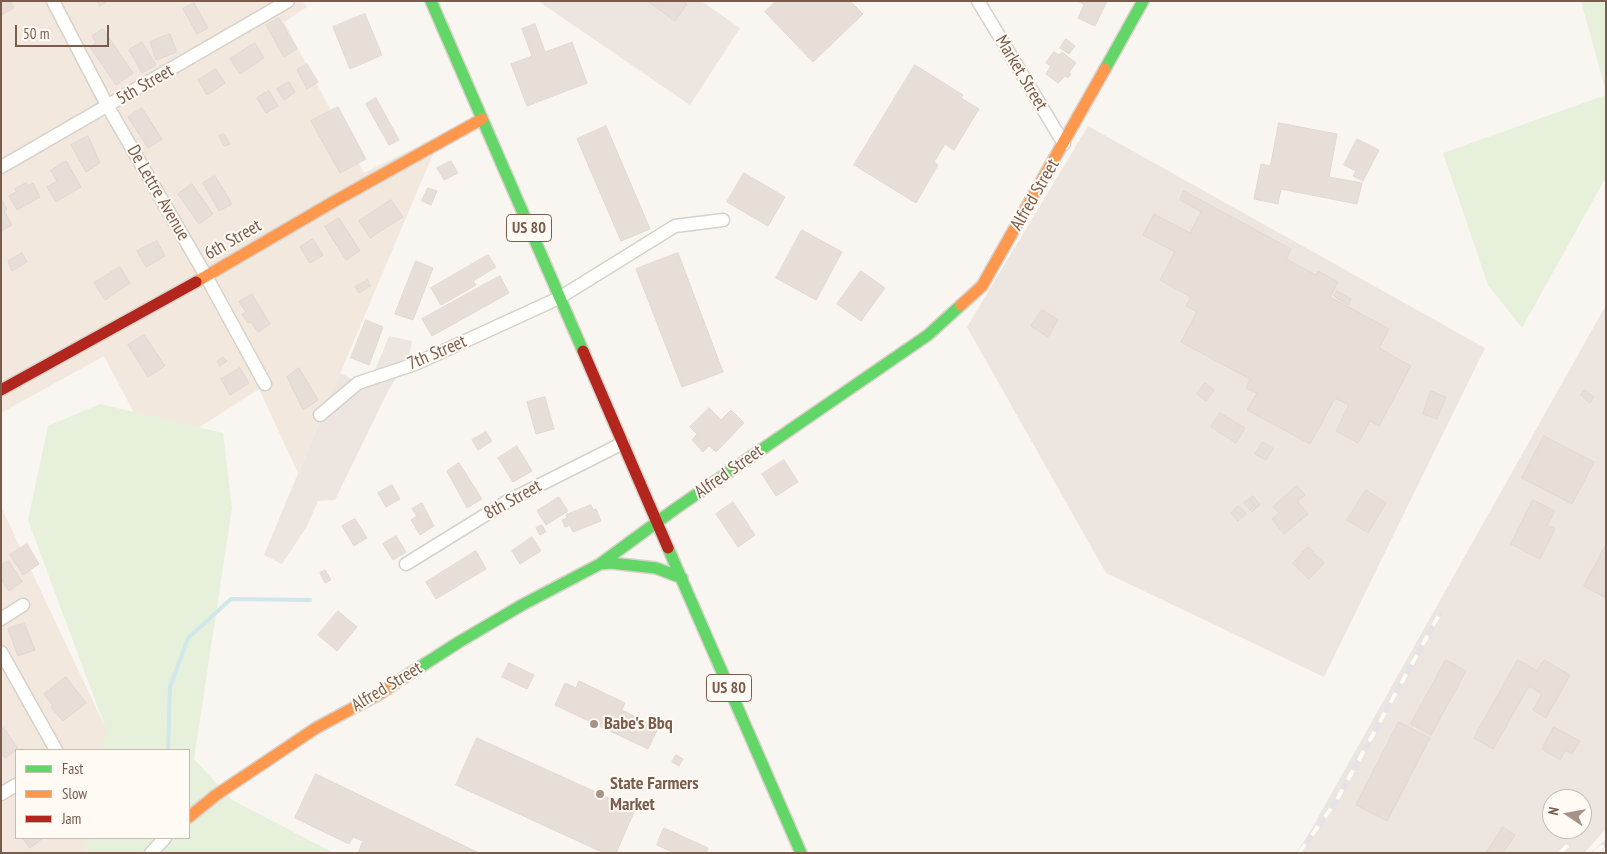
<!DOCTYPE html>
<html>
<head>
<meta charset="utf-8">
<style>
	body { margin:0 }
	#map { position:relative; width:1607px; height:854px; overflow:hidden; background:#f9f5f0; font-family:"PT Sans Narrow",sans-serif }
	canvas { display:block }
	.frame { position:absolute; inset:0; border:2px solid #7a5c4d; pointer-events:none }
	.legend { position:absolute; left:15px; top:749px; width:175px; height:90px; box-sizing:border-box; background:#fffaf3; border:1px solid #cabbb1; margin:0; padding:6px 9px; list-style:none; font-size:15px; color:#7a5c4d }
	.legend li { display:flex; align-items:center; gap:10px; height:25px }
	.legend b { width:25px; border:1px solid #cabbb1 }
	.north { position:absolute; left:1542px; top:789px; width:50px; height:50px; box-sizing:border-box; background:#fffaf3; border:1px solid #cabbb1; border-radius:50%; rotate:282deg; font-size:14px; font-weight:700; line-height:20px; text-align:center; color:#7a5c4d }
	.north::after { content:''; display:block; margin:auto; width:18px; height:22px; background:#a69286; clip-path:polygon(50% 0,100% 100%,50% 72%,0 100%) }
	.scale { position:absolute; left:15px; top:25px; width:94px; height:22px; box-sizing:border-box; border:2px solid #7a5c4d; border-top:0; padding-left:6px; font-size:15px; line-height:18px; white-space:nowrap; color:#7a5c4d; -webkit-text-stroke:4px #fffaf3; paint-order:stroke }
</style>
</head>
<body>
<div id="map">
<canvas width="1607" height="854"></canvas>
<div class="frame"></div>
<ul class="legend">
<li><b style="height:6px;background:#63d668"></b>Fast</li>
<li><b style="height:6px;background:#ff974d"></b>Slow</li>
<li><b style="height:6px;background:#b3261e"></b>Jam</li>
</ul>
<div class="north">N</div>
<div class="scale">50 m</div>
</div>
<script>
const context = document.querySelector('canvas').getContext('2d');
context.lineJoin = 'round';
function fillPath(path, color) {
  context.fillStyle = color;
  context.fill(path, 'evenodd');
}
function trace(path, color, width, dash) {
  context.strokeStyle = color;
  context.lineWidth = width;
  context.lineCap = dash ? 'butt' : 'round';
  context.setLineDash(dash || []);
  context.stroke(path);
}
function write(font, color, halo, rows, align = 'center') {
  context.font = font + ' "PT Sans Narrow",sans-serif';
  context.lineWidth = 4;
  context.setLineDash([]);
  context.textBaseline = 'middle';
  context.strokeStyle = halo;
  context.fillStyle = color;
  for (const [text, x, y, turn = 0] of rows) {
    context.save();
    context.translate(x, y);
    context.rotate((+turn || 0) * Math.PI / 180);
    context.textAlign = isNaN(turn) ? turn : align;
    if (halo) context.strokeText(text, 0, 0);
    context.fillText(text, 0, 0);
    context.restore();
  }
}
const residential = new Path2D(`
	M1,1H302L307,7L284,22L364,173L441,135L298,473L259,389L156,455L104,356L1,413Z
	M1,507L116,750H16V838H139L116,853H1Z`);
const industrial = new Path2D(`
	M538,1H701L740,28L690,105Z
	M1088,126L1485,348L1324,677L1106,573L967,327Z
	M1606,305V829L1584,853H1298ZM1552,799H1582V829H1552Z
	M389,336L412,341L408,361L389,389L335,500L318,501L306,528L282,564L264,555L340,373L368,387Z`);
const green = new Path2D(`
	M1581,1H1606V92Z
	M1606,95V177L1522,328L1488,285L1443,153Z
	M100,404L223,433L232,508L194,759L232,800L334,853H83L87,838H189V750H100L107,732L28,520L48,426Z`);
const stream = new Path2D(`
	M168,750L170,687L188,638L231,599L310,600`);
const building = new Path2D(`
	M1,1H10L14,8L1,15Z
	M97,1H106V2L100,6Z
	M648,1H683L687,4L675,21Z
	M776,1H850L863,14L813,62L765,12Z
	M1078,1H1107L1095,26L1078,18L1084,5Z
	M194,3L208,28L197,34L183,9Z
	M365,14L382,55L350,69L333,27Z
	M279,18L297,49L284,57L266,25Z
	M535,24L545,52L572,42L587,83L527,106L511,64L532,56L522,29Z
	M103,29L133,73L116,85L90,47L96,43L92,36Z
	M170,34L177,52L156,60L150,42Z
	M1066,39L1075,46L1069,54L1060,48Z
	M142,42L156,65L142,73L129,50Z
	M255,43L264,58L240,74L230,59Z
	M1054,52L1059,55L1062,52L1076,63L1069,72L1071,74L1068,78L1065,76L1058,83L1046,74L1051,66L1046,63Z
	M307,64L318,82L307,89L297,70Z
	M915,65L963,95L961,98L979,109L954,150L945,144L934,162L938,165L916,203L854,165Z
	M216,69L225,83L207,95L198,80Z
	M289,82L295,92L284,100L277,89Z
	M269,91L278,106L266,113L257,98Z
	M376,98L399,140L389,145L366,104Z
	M338,107L366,159L340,173L311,121Z
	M142,108L162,139L148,148L128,117Z
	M1279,123L1337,134L1329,177L1362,183L1357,204L1281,189L1278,204L1254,199L1261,164L1270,166Z
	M606,126L650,229L621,241L577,139Z
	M224,134L230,144L224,146L219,136Z
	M88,136L100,163L86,172L71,145Z
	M1357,139L1379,150L1363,181L1353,176L1356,171L1344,165Z
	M66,161L81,187L56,202L47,187L57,181L51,171Z
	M451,161L458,173L444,180L437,168Z
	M744,173L785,197L768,226L727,202Z
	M215,176L232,204L219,211L203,183Z
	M26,183L28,186L33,183L40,197L17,210L9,196L16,192L15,189Z
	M192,184L213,214L199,224L178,194Z
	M428,188L437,191L431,205L422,201Z
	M1184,191L1291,249L1286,259L1316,275L1318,271L1338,282L1330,297L1389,329L1379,348L1411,366L1379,426L1370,421L1358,443L1336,431L1349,405L1335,398L1310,444L1247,410L1257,393L1246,388L1250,379L1181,342L1197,312L1186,306L1191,297L1160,280L1175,252L1143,235L1154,214L1190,233L1201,212L1180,200Z
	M1,199L7,209L4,211L12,225L1,231Z
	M391,200L403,217L370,238L359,221Z
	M339,218L360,251L346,260L325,227Z
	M802,230L842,252L816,300L776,278Z
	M313,239L323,255L310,263L300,247Z
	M157,241L165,256L146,267L137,251Z
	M22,253L27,262L12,271L8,261Z
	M678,253L723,372L682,387L636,269Z
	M488,255L496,267L473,281L476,285L441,305L431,288Z
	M416,261L433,268L413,320L395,314Z
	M120,267L130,283L105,300L94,283Z
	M861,271L885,288L861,321L837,304Z
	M500,276L509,293L432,336L422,319Z
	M368,280L370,286L359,293L355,287Z
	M1337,291L1351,299L1348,305L1334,296Z
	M252,294L270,324L258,332L251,322L248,323L242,314L246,312L239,302Z
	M1042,310L1058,320L1048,337L1031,326Z
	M366,320L383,327L369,365L351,358Z
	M144,335L165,366L148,377L128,345Z
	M223,357L227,361L220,366L217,362Z
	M240,368L249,383L230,395L221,379Z
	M299,368L318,400L303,410L287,377Z
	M1205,383L1214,390L1206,401L1197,394Z
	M1585,390L1594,397L1590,403L1581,395Z
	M1431,391L1446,397L1437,419L1423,414Z
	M545,397L554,429L536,434L527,402Z
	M709,408L721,420L731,410L744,423L716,452L709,446L703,452L692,440L697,434L690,427Z
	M1220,413L1245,428L1236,443L1211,427Z
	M486,432L492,441L478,450L472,440Z
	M1544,436L1594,462L1572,504L1522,478Z
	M1263,442L1273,448L1266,460L1255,454Z
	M517,446L532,471L513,482L498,458Z
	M784,460L798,482L776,496L762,474Z
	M459,463L482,499L467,508L447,471Z
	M392,485L400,499L386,507L378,493Z
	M1297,486L1305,495L1297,501L1308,514L1284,534L1272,519L1279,513L1273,507Z
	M1366,490L1386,503L1368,533L1347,520Z
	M1253,496L1260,505L1257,508L1249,499Z
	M559,497L568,511L546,525L537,511Z
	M1248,500L1256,508L1252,512L1244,503Z
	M1533,500L1555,511L1547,525L1555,529L1540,559L1511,544Z
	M733,502L755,535L738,547L716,514Z
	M422,503L434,526L420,535L411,520L417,516L412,509Z
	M591,505L593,510L596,509L601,521L573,532L570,525L565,527L562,520L567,518L566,515Z
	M1238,506L1246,513L1243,517L1235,509Z
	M1234,510L1242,517L1238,521L1231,513Z
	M355,519L367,538L354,546L342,526Z
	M542,525L546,532L540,535L536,528Z
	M396,536L406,552L393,560L383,544Z
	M532,537L541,551L520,564L512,551Z
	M27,544L39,564L23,575L10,555Z
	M1606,545V598L1584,586Z
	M1308,547L1324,563L1309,579L1293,564Z
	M476,551L486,569L436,599L426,582Z
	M9,561L22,582L9,591L1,579V565Z
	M325,570L331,580L325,583L320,573Z
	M338,611L357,627L337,651L318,635Z
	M24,623L35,650L18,656L8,629Z
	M1446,660L1466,671L1431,735L1411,724Z
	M1518,660L1537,671L1544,660L1570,675L1546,718L1533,710L1542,694L1529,686L1493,749L1474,738Z
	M509,663L534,675L527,689L502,677Z
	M66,677L86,703L63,721L51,707L53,706L44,694Z
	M579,681L625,703L622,710L658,728L648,749L555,705L565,683L576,688Z
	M1399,722L1430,738L1387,821L1356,805Z
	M1554,727L1580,741L1572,754L1566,750L1560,760L1542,749Z
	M4,728L18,749L5,758L1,753V730Z
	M477,738L635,810L616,853H604L456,785Z
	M676,755L683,759L679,766L672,762Z
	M316,774L479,853H358L363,841L353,837L349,844L295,818Z
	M1503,827L1515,835L1503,853H1486Z
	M664,828L708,848L706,853H674L657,845Z
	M23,838H42V839L30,848Z`);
const street = new Path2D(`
	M53,1L108,107L206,276L265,384
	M978,1L1064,144
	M1,167L288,1
	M320,415L358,383L415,364L559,298L675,226L723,220
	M406,564L508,501L623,443
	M1,619L23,605
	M1,652L56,750
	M1,794L16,785
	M151,853L165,838`);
const fast = new Path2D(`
	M431,1L583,351
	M1105,69L1143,1
	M668,548L801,853
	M600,564L611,563L656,568L682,578
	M403,678L459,642L522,605L600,564L675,509L928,335L961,305`);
const slow = new Path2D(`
	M196,282L333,202L482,119
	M961,305L982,286L1105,69
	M189,817L216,795L316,728L381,693L403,678`);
const jam = new Path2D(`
	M583,351L668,548
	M1,390L196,282`);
const rail = new Path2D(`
	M1299,853L1335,803L1439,615
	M1560,853L1568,845
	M1595,853L1606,843`);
const markers = [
	[594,724,5,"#a69286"],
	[600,794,5,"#a69286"]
];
const shields = [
	[529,228,45],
	[729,688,45]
];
const shieldNames = [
	["US 80",529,228],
	["US 80",729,688]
];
const streetNames = [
	["Market Street",1021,73,59],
	["5th Street",145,85,-30],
	["De Lettre Avenue",158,193,60],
	["Alfred Street",1035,195,-60],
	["6th Street",233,240,-30],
	["7th Street",437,353,-23],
	["Alfred Street",729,472,-35],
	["8th Street",513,500,-29],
	["Alfred Street",387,687,-31]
];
const poiNames = [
	["Babe's Bbq",604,724],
	["State Farmers",610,784],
	["Market",610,805]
];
fillPath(residential, '#f2e8de');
fillPath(industrial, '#ede5e0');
fillPath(green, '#e7f0db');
trace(stream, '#d0e8ea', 4);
fillPath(building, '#e6ded7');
trace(building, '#e2d8d2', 1);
trace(street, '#d7d1cb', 15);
trace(fast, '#d9d2cb', 14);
trace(slow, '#d9d2cb', 14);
trace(jam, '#d9d2cb', 14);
trace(street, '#fefefd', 12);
trace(fast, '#63d668', 11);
trace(slow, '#ff974d', 11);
trace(jam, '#b3261e', 11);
trace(rail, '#e6e3e7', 5.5);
trace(rail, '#fffaf3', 4, [11]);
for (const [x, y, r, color] of markers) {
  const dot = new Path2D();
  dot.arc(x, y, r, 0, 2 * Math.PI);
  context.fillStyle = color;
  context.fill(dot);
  trace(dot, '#fffaf3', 2);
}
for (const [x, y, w] of shields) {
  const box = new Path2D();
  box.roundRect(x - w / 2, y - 13.5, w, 27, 4);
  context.fillStyle = '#fffaf3';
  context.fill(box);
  trace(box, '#7a5c4d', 1);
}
write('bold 16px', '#7a5c4d', null, shieldNames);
write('18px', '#7a5c4d', '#fffaf3', streetNames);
write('bold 18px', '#7a5c4d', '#fffaf3', poiNames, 'left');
</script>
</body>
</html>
